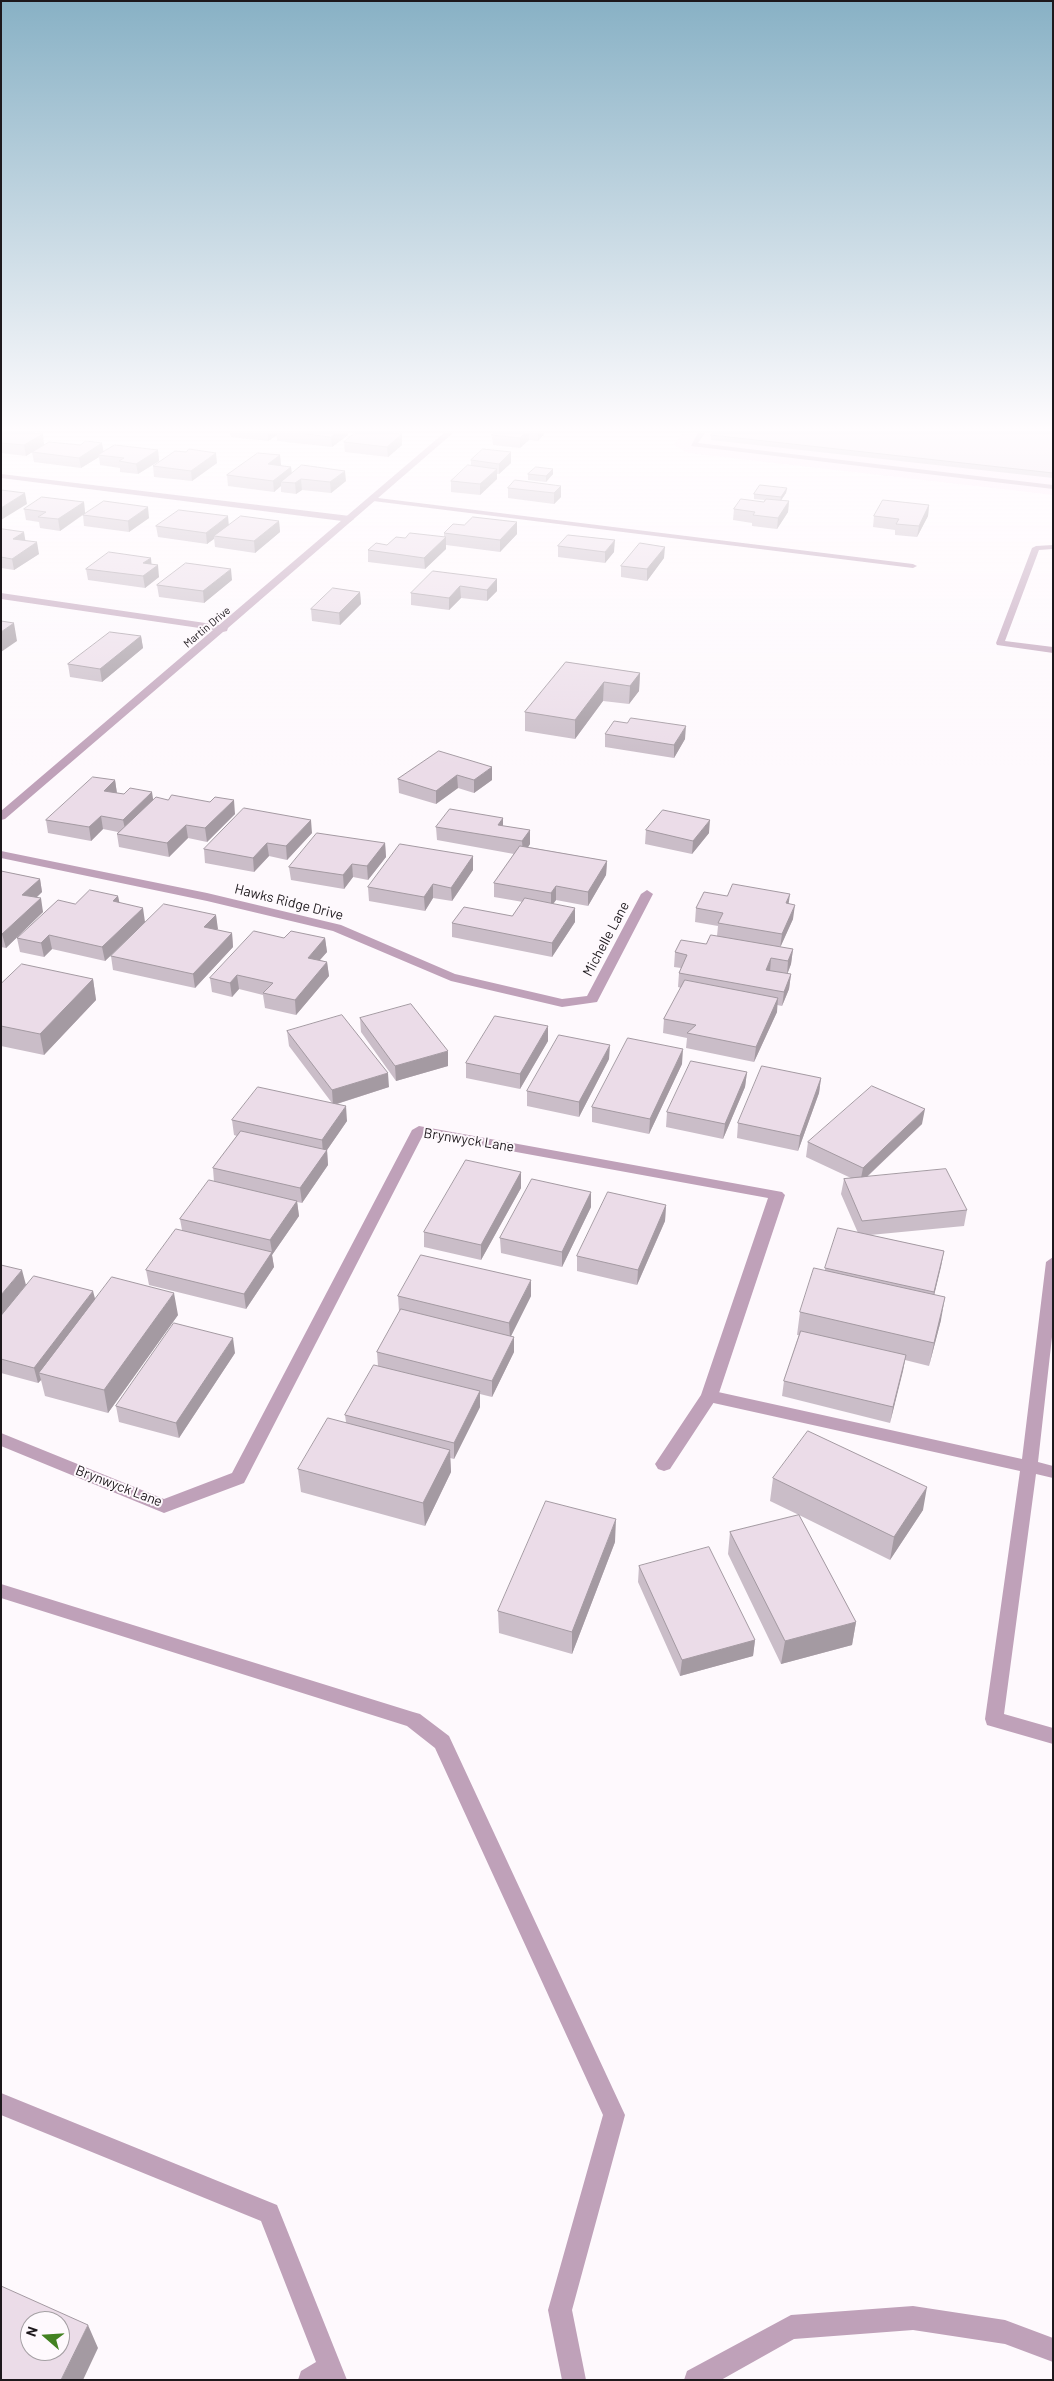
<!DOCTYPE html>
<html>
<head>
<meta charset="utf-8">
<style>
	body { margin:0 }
	#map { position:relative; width:1054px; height:2381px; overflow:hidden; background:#fef9fd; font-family:Barlow,sans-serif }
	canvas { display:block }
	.frame { position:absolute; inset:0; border:2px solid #1d181c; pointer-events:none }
	.north { position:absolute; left:20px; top:2311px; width:50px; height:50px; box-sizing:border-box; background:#fef9fd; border:1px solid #a49fa3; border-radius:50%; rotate:289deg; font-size:14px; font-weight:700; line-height:20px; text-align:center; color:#1d181c }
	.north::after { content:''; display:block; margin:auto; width:18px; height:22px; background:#438222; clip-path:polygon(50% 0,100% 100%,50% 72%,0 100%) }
</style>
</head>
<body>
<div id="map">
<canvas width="1054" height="2381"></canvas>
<div class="frame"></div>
<div class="north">N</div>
</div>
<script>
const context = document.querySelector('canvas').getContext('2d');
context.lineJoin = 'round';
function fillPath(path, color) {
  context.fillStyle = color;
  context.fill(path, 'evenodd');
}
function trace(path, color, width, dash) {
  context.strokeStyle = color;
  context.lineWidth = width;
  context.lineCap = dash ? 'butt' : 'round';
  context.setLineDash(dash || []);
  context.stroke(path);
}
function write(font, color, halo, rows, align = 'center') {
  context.font = font + ' Barlow,sans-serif';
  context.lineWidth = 4;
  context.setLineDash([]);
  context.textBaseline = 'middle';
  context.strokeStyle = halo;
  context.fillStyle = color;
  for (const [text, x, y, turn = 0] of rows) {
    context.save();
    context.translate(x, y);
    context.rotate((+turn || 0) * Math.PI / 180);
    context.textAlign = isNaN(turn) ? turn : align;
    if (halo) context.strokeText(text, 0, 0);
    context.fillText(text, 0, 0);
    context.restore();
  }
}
const built = new Path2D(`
	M683,433H1053V495L688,453L674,445Z`);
const service = new Path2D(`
	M698,433H705L698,443L1053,485V489L691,446Z
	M370,497L913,564L917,566L913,568L373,501L369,499Z
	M1053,545V549L1039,550L1005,641L1053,647V653L997,645L996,643L1032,548L1036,546Z
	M1053,1257V1328L1038,1462L1053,1466V1478L1036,1474L1004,1714L1053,1728V1744L987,1725L985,1719L1020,1471L709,1402L703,1400L701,1396L703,1392L709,1390L1022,1459L1046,1262Z
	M1,1584L413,1712L420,1714L449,1736L625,2115L572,2310L586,2380H562L548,2310L603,2115L435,1748L407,1726L1,1598Z
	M1,2093L277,2205L347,2380H298L301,2371L316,2362L261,2221L1,2115Z
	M913,2306L1005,2320L1053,2338V2362L1005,2344L913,2330L794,2339L721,2380H684L687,2371L791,2315Z`);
const minor = new Path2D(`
	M1,474L350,516L354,519L350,522L1,478Z
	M1,851L207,893L341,925L455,974L562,999L587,996L641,894L647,890L653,894L597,1002L562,1007L451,981L333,931L207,901L1,858Z
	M419,1126L782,1192L785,1195L718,1396L670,1469L664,1471L658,1469L655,1464L701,1395L768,1198L423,1135L244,1483L164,1513L1,1446V1433L164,1499L232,1473L412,1130Z`);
const tertiary = new Path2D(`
	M444,433H453L228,628L227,631L223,632L5,819L1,820V811L213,630L1,599V593L219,625Z`);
const wall = new Path2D(`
	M1,433L44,445H80L102,443L103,451L158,450L159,461L138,474L120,472V468L100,465L99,457L81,468L34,462L32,452L26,456L1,453Z
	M230,433H348V435L332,447L277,441V435L268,441L231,437Z
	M494,433H544V434L538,441L529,440L520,448L493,445L492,435Z
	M1053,433V478L711,440V435Z
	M402,434V445L388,457L345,452L344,442Z
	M280,455L281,466L291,467L292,473L346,481L331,493L302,490L296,494L281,492V486L274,492L228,486L227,475Z
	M471,460L511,463L499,474H497V479L480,495L451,492V481L471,466Z
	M217,463L192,481L154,477L153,466Z
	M528,474H553L546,482L528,480Z
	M561,486V497L554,504L508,498V488Z
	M787,488L786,493L781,500L789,501L788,512L777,529L752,526V523L733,520L734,509L764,502V500L754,499V494Z
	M84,502L85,513L149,518L129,532L84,526L83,515L60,531L40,528L39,522L26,520L24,509Z
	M929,505L928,516L917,537L895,535V530L873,527L874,516Z
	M279,521L280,532L255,553L215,547L214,538L207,544L158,537L156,526L229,525Z
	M517,522V534L500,552L446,545V549L425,569L368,562V550L387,545L405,538L444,537V533L464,525Z
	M1,530L25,541L39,554L14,570L1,568Z
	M558,546L614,552L605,563L558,557Z
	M664,558L647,581L621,577V566Z
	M152,565L159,577L145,588L88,580L86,569Z
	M497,579V591L487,601L461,598L449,610L411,605V593Z
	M232,580L204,603L159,597L157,585Z
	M360,592L361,604L340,625L312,621L311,609Z
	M141,636L143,648L102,682L70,677L68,664Z
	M566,662L640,673L639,691L629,704L603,701L575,739L525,731V712Z
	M605,734L685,739L674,758L605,747Z
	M439,751L492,780L474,793L458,788L436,804L399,793L398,779Z
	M115,780L117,793L235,814L207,842L188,838L169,857L119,847L117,834L118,832L103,829L91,841L48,833L46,820Z
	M503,818V826L530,830V844L528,847L607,861L606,875L588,906L556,900L553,904L575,922L552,957L452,937V923L512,916L523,902L494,897V883L514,854L437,840L436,827Z
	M646,830L709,833L692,854L645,844Z
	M312,833L287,860L269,856L254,872L205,863L204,849Z
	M385,843L386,857L368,880L353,877L344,889L291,880L289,867Z
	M473,856V870L452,901L433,898L425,911L369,901L368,887Z
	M1,871L40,879L42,892L37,897L43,912L6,948L1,947Z
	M118,896L119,903L145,922L105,961L52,949L44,957L20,952L17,938L75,904Z
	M727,896L789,904L793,919L780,947L793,949L791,964L787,974H791L789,989L782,1006L777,1005V1012L754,1062L686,1048L687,1038L663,1033L664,1019L681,988L678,987L679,973L681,968L674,967L675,952L706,944L717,936L718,926L695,922L696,908Z
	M216,915L217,930L232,933L233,947L195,988L113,970L111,956Z
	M284,938H325L327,952L320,960L327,962L329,976L296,1015L265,1008L263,995L239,989L232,997L212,992L210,978Z
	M93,979L96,1000L44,1055L1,1046V984Z
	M360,1018L448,1066L396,1081L361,1032Z
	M287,1031L389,1087L337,1104L347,1121L327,1150L328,1165L302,1203L297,1202L299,1216L272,1255L274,1267L246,1309L149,1285L146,1270L182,1230L180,1219L214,1182L213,1168L237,1136L234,1135L232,1120L332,1103L289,1046Z
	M548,1041L520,1089L466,1078V1063Z
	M609,1059L579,1117L527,1106V1091Z
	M682,1064L649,1134L592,1122V1107Z
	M747,1072L745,1087L723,1139L666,1127L667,1112Z
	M821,1078L819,1093L798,1151L737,1138L738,1123Z
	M922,1124L867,1177L967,1210L964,1226L870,1235L944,1251L934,1295L941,1320L929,1366L905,1360L890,1423L782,1396L784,1381L799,1335H797L800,1312L825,1270V1268L858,1233L841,1194L844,1179L851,1178L806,1157L808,1142Z
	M521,1172V1188L481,1260L424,1247V1232Z
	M591,1192V1207L562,1267L501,1253L500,1238Z
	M666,1205L665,1221L637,1285L577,1271V1256Z
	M398,1296H531L511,1336L514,1352L492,1397L480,1394V1407L454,1459L450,1458L451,1472L425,1526L301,1492L298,1469L346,1422L345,1415L378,1366L377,1352L400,1312L399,1311Z
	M95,1299L178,1315L108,1413L45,1396L41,1380L38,1383L1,1373V1316Z
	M235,1353L179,1438L119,1422L116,1406Z
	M773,1478L923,1510L890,1560L799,1515L856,1622L852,1645L781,1664L728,1554L730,1532L799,1515L770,1501Z
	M615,1542L572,1654L499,1633L498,1611Z
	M639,1566L755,1640L753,1656L680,1676L638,1582Z`);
const shadedWall = new Path2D(`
	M268,433H276L277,435L268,441Z
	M336,433H348V435L332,447L331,437Z
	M525,433H529V440L520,448V438Z
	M538,433H544V434L538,441Z
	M43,434L44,445L26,456L24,445Z
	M402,434V445L388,457L387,447Z
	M102,443L104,454L98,455L99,457L81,468L79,458Z
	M158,450L159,461L138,474L136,464Z
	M511,452V463L499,474V464Z
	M216,453L217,463L192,481L191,471Z
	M280,455L281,466L268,464Z
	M291,467L292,478L281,482V486L274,492L273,481Z
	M497,469V479L480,495V484Z
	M553,469V474L546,482V476Z
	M345,471L346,481L331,493L330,482Z
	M301,479L302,490L296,494L295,483Z
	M561,486V497L554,504V493Z
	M787,488L786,493L780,502L781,497Z
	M25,493L27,504L1,520V508Z
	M789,501L788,512L777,529L778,518Z
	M84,502L85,513L60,531L58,519Z
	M929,505L928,516L917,537L919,526Z
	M148,507L149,518L129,532L128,521Z
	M228,516L229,527L214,536V539L207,544L206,533Z
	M279,521L280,532L255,553L254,541Z
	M517,522V534L500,552V540Z
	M24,532L26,544L13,539Z
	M446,537V549L425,569L424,558Z
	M615,540L614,552L605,563V552Z
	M37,542L39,554L14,570L12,559Z
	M665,547L664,558L647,581V569Z
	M151,558L152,569L143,563Z
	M158,565L159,577L145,588L143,576Z
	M231,569L232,580L204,603L203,591Z
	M497,579V591L487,601V590Z
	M460,586L461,598L449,610V598Z
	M360,592L361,604L340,625L339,613Z
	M14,623L17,641L1,652V632Z
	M141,636L143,648L102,682L100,669Z
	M640,673L639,691L629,704L630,686Z
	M604,682L603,701L575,739V720Z
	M686,726L685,739L674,758V745Z
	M492,767V780L474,793V780Z
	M457,775L458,788L436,804V791Z
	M115,780L117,794L104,791Z
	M152,792L154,805L126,833L123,820Z
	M234,800L235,814L207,842L205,828Z
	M101,816L103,829L91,841L89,827Z
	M503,818V831L498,838V825Z
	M311,820L312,833L287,860L286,846Z
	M710,820L709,833L692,854L693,841Z
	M186,825L188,838L169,857L167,843Z
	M530,830V844L523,855L522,841Z
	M267,843L269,856L254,872L253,858Z
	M385,843L386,857L368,880L367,866Z
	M473,856V870L452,901L451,888Z
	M607,861L606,875L588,906V892Z
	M352,864L353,877L344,889L343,875Z
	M40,879L42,892L25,908L22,895Z
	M433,884V898L425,911L424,897Z
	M556,886V900L551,907V893Z
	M790,894L788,908L786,903Z
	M118,896L121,910L113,901Z
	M41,898L43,912L6,948L2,934Z
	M795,905L793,919L780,948L782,934Z
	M143,908L145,922L105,961L102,947Z
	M575,908V922L552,957V943Z
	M216,915L218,929L206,941L204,927Z
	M232,933L233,947L195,988L193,974Z
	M49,935L52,949L44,957L41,943Z
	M325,938L327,952L309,972L308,958Z
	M793,949L791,964L787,975L788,961Z
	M771,958L770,972L766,970Z
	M327,962L329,976L296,1015L295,1000Z
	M791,974L789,989L782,1006L784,992Z
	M237,975L239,989L232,997L230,983Z
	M93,979L96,1000L44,1055L40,1034Z
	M778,998L777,1012L754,1062L756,1047Z
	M548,1026V1041L520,1089V1074Z
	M610,1045L609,1059L579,1117V1102Z
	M683,1049L682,1064L649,1134L650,1119Z
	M448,1051V1066L396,1081L395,1066Z
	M747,1072L745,1087L723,1139L725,1124Z
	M388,1073L389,1087L333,1105L332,1090Z
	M821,1078L819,1093L798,1151L800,1136Z
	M346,1106L347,1121L327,1150L328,1165L302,1203L300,1188L323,1154L322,1140Z
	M925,1109L922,1124L860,1183L863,1168Z
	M521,1172V1188L481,1260V1245Z
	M591,1192V1207L562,1267V1252Z
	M297,1201L299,1216L272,1255L274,1267L246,1309L244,1294L272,1252L270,1240Z
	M666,1205L665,1221L637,1285L638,1270Z
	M944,1251L941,1267L931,1308L934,1292Z
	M22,1270L26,1285L1,1316V1295Z
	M531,1280V1296L510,1338L509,1323Z
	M93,1291L97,1306L39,1373L41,1380L38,1383L34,1368Z
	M174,1293L178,1315L108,1413L104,1390Z
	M945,1297L941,1320L929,1366L934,1343Z
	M514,1337V1352L492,1397V1381Z
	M233,1338L235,1353L179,1438L176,1423Z
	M906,1355L903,1371L890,1423L893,1407Z
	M480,1391V1407L454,1459V1443Z
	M450,1450L451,1472L425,1526L423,1503Z
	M927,1487L923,1510L890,1560L894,1537Z
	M616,1519L615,1542L572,1654V1632Z
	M856,1622L852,1645L781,1664L785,1641Z
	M755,1640L753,1656L680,1676L682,1660Z
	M88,2325L98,2348L83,2380H61Z`);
const building = new Path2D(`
	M1,433H34L43,434L24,445L1,443Z
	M300,433H336L331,437Z
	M355,433H392L402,434L387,447L344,442Z
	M494,433H525L520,438L492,435Z
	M713,433H1053V473L711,435Z
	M86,441L102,443L79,458L32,452L49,442L80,445Z
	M115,445L158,450L136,464L119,461L124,458L98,455Z
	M189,449L216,453L191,471L153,466L175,451L186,452Z
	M483,449L511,452L499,464L471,460Z
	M258,453L280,455L268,464L291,467L273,481L227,475Z
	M302,465L345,471L330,482L301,479L295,483L281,482Z
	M468,465L497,469L480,484L451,481Z
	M536,467L553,469L546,476L528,474Z
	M515,480L561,486L554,493L508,488Z
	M760,485L787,488L781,497L754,494Z
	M1,490L25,493L1,508Z
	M42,497L84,502L58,519L38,517L46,512L24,509Z
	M741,499L764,502L766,499L789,501L778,518L753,515L755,512L734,509Z
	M883,500L929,505L919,526L896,524L899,519L874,516Z
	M104,501L148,507L128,521L83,515Z
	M179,510L228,516L206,533L156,526Z
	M241,516L279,521L254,541L214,536Z
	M473,517L517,522L500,540L444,533L453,524L464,525Z
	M3,529L24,532L13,539L37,542L12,559L1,557V530Z
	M410,533L446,537L424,558L368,550L376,543L387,545L396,537L405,538Z
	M568,535L615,540L605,552L558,546Z
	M640,543L665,547L647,569L621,566Z
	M109,552L151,558L143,563L158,565L143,576L86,569Z
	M186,563L231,569L203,591L157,585Z
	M433,571L497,579L487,590L460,586L449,598L411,593Z
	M333,588L360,592L339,613L311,609Z
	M1,621L14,623L1,632Z
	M110,632L141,636L100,669L68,664Z
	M566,662L640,673L630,686L604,682L575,720L525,712Z
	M631,718L686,726L674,745L605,734L614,721L627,723Z
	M439,751L492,767L474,780L457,775L436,791L398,779Z
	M93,777L115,780L104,791L124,794L130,788L152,792L123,820L101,816L89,827L46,820Z
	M172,795L210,802L215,797L234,800L205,828L186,825L167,843L117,834L156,797L168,800Z
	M244,808L311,820L286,846L267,843L253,858L204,849Z
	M450,809L503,818L498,825L530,830L522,841L436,827Z
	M663,810L710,820L693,841L646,830Z
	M317,833L385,843L367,866L352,864L343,875L289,867Z
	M400,844L473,856L451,888L433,884L424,897L368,887Z
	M520,846L607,861L588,892L556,886L551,893L494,883Z
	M1,871L40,879L22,895L41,898L2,934H1Z
	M733,884L790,894L786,903L795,905L782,934L718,923L723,913L696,908L704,892L727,896Z
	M90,890L118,896L113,901L143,908L102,947L49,935L41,943L17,938L58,900L75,904Z
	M525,898L575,908L552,943L452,923L464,907L512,916Z
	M164,904L216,915L204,927L232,933L193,974L111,956Z
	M254,931L284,938L291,931L325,938L308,958L327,962L295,1000L263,993L273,983L237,975L230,983L210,978Z
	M711,935L793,949L788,961L771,958L766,970L791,974L784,992L679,973L687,955L675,952L681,940L706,944Z
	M22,964L93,979L40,1034L1,1026V984Z
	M685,980L778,998L756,1047L687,1033L696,1025L664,1019Z
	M411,1004L448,1051L395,1066L360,1018Z
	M342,1015L388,1073L332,1090L287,1031Z
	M495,1016L548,1026L520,1074L466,1063Z
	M559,1035L610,1045L579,1102L527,1091Z
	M628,1038L683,1049L650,1119L592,1107Z
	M691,1061L747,1072L725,1124L667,1112Z
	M762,1066L821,1078L800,1136L738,1123Z
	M872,1086L925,1109L863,1168L808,1142Z
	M258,1087L346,1106L322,1140L232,1120Z
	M241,1131L327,1150L300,1188L213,1168Z
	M466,1160L521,1172L481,1245L424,1232Z
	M946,1169L967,1210L862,1221L844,1179Z
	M532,1179L591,1192L562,1252L500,1238Z
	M209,1180L297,1201L270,1240L180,1219Z
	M608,1192L666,1205L638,1270L577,1256Z
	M838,1228L944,1251L934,1292L825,1268Z
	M176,1229L272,1252L244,1294L146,1270Z
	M421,1255L531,1280L509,1323L398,1296Z
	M1,1265L22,1270L1,1295Z
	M814,1268L945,1297L934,1343L800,1312Z
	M34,1276L93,1291L34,1368L1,1359V1316Z
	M112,1277L174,1293L104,1390L39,1373Z
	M401,1309L514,1337L492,1381L377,1352Z
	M174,1323L233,1338L176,1423L116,1406Z
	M801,1331L906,1355L893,1407L784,1381Z
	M374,1365L480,1391L454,1443L345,1415Z
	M328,1418L450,1450L423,1503L298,1469Z
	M808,1431L927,1487L894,1537L773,1478Z
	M546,1501L616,1519L572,1632L498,1611Z
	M799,1515L856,1622L785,1641L730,1532Z
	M709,1547L755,1640L682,1660L639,1566Z
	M1,2286L88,2325L61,2380H1ZM30,2321H60V2351H30Z`);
const farStreetnames = [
	["Martin Drive",207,627,-40]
];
const streetNames = [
	["Hawks Ridge Drive",289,902,14],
	["Michelle Lane",606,939,-62],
	["Brynwyck Lane",469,1140,9],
	["Brynwyck Lane",119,1486,21]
];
fillPath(built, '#fee9fa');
fillPath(service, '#bfa1b9');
fillPath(minor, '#bfa1b9');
fillPath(tertiary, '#bfa1b9');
fillPath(wall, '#cabdc8');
fillPath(shadedWall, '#a49aa2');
fillPath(building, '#ebdce8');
trace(building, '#a49aa2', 1);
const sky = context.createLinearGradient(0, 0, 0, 767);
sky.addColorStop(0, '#88b1c5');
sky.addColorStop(0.56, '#fffcfe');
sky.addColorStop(1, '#fffcfe00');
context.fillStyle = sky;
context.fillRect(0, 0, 1054, 767);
write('11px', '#1d181c', '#fef9fd', farStreetnames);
write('14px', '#1d181c', '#fef9fd', streetNames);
</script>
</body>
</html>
